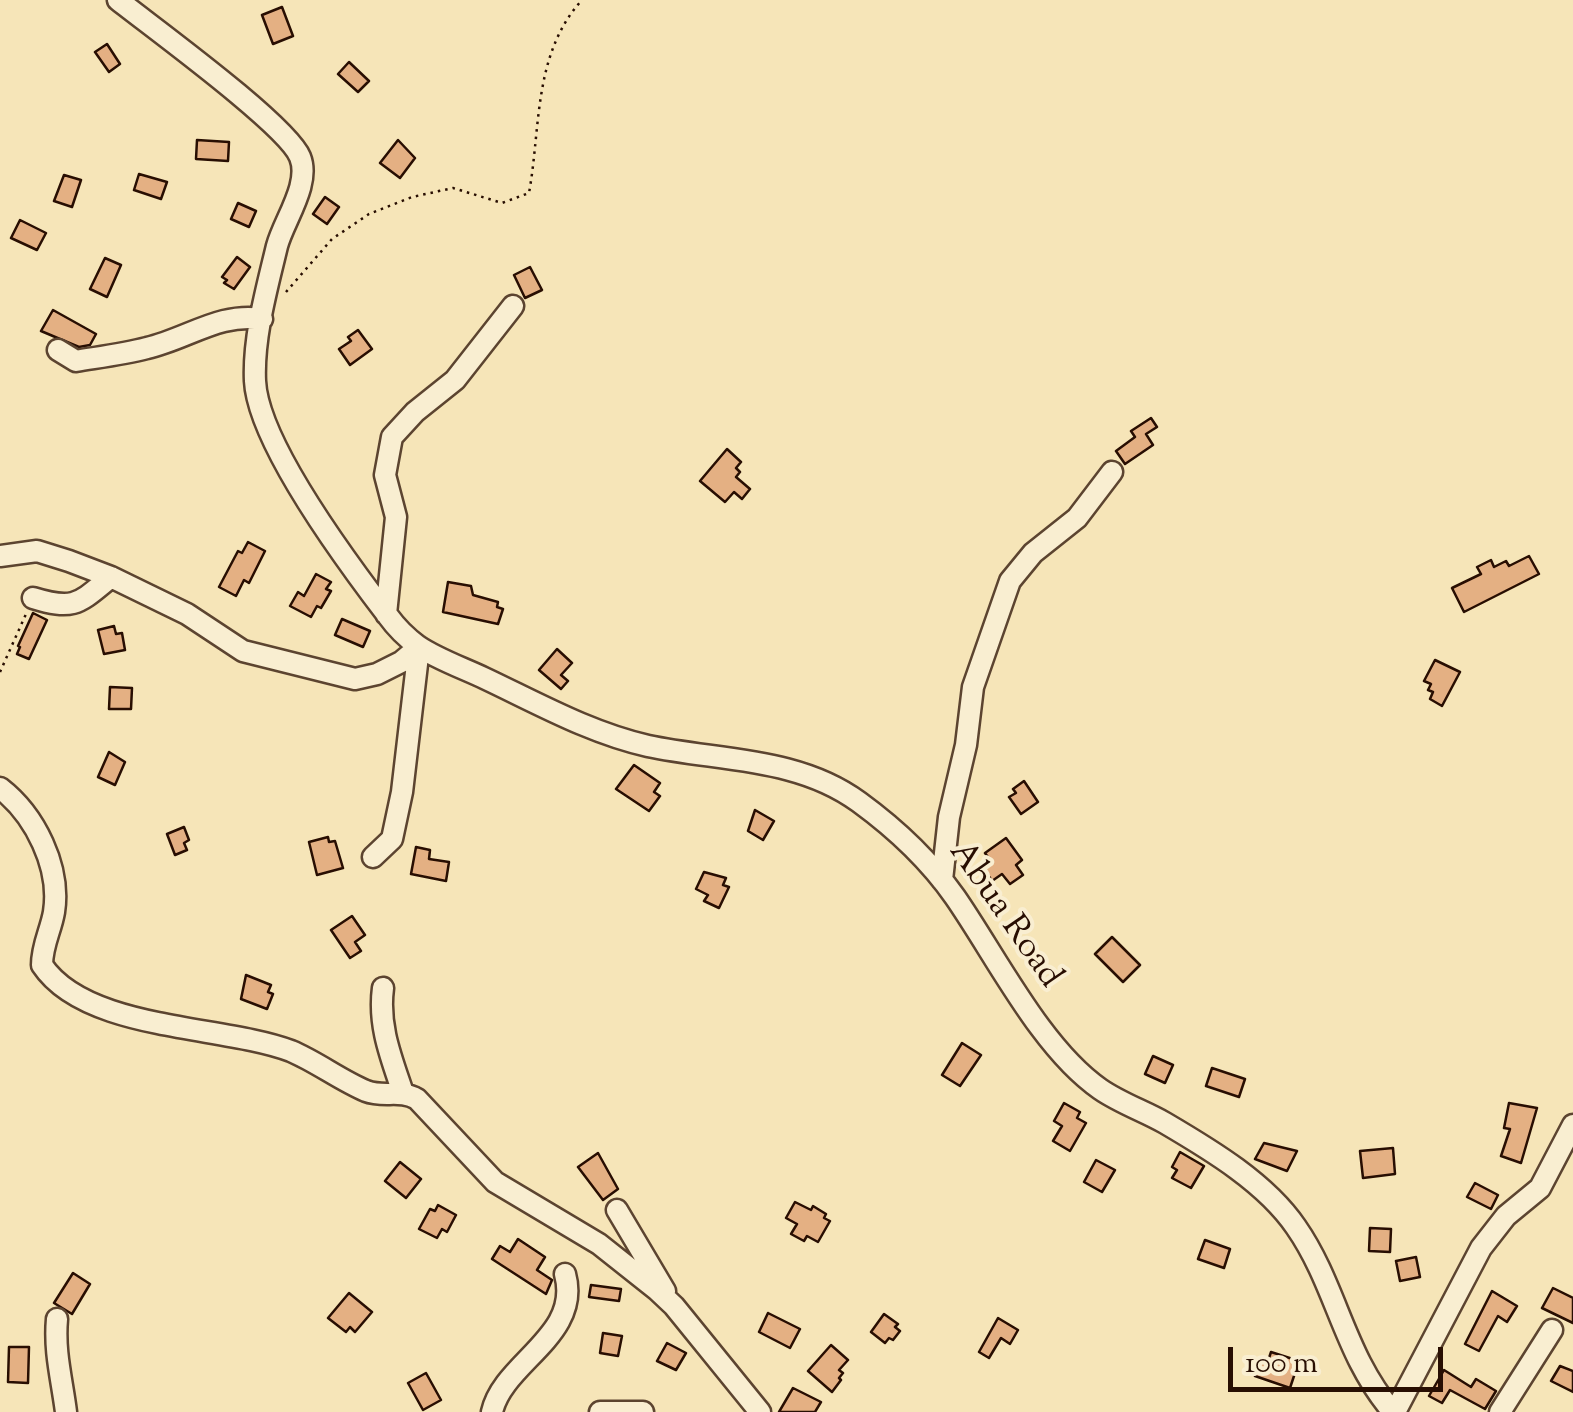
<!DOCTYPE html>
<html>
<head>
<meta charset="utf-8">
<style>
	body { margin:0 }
	#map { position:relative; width:1573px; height:1412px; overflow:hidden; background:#f6e5b8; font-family:"Sorts Mill Goudy",serif }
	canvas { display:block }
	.scale { position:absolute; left:1228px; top:1347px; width:215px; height:45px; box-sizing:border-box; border:5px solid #280e02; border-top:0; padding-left:12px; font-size:30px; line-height:35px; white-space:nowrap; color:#280e02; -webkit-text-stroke:8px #f9eed1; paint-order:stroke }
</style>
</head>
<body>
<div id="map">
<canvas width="1573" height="1412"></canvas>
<div class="scale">100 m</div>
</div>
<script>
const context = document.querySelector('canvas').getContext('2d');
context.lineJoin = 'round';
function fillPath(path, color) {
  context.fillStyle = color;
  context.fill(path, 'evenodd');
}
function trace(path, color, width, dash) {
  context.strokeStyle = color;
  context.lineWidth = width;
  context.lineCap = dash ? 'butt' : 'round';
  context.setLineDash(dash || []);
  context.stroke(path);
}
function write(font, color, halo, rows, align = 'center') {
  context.font = font + ' "Sorts Mill Goudy",serif';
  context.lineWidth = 8;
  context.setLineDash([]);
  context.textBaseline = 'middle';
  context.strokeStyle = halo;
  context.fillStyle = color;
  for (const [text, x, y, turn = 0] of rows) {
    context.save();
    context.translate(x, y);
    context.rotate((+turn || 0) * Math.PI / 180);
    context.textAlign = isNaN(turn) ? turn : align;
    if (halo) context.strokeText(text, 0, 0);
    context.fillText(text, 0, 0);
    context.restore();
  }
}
const building = new Path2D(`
	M282,7L293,36L273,44L262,15Z
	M107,44L120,64L109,72L95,52Z
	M349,62L369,81L358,92L338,74Z
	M197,140L229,142L228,161L196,159Z
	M398,140L415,158L400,178L380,163Z
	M139,174L167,182L161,199L134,190Z
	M64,175L81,180L72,207L54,201Z
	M325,197L339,207L327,224L313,214Z
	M238,203L256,211L249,227L231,219Z
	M20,220L46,233L37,250L11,238Z
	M237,257L250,267L234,289L224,283L227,280L222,277Z
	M105,258L121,265L107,297L90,289Z
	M530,267L542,290L525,298L514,275Z
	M53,310L96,334L90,345L79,347L41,331Z
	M358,330L372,349L350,365L339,349L351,341L348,337Z
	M1151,418L1157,427L1146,434L1153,445L1125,464L1116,451L1135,437L1131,431Z
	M727,449L741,462L736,468L740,472L736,477L750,489L742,499L734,492L725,502L700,481Z
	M248,542L265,551L249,583L244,580L236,596L219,587L238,551L242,553Z
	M1529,556L1539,574L1464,612L1452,588L1481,574L1477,567L1491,560L1494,567L1506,561L1509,566Z
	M316,574L331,582L326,589L331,591L321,608L317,606L311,617L290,606L298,592L304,596Z
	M448,582L471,586L473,595L498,602L497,607L503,609L498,624L443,612Z
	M33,613L47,620L29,659L17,654L20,647L18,646Z
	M342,619L370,631L363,647L335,635Z
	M114,626L116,634L122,633L125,650L104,654L98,630Z
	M557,649L572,663L561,675L568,681L561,689L539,670Z
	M1435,660L1460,672L1442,706L1430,699L1433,692L1428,690L1431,684L1424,681Z
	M110,687L132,688L131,709H109Z
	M109,752L125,762L115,785L98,777Z
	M634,765L660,783L654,792L660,796L649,811L616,789Z
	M1024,781L1038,802L1021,814L1009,797L1016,793L1013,789Z
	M755,810L774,821L763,840L748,831Z
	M184,827L189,840L184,843L187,850L175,855L167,834Z
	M328,837L329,842L335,841L343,868L317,875L309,842Z
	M1006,838L1022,860L1016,865L1023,875L1010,884L1002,874L992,881L984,869L992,863L985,853Z
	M416,847L430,850L429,859L449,862L446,881L411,874Z
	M704,872L726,878L723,885L729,887L719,908L704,901L708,895L696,889Z
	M352,916L365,935L355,942L361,951L350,958L331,930Z
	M1112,937L1140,965L1123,982L1095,954Z
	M246,975L271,985L268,992L273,994L267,1009L241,999Z
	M962,1043L981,1055L960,1086L942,1075Z
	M1153,1056L1173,1065L1165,1083L1145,1074Z
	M1212,1068L1245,1079L1239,1097L1206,1086Z
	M1064,1103L1080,1112L1077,1118L1086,1123L1070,1151L1053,1141L1062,1126L1054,1121Z
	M1509,1103L1537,1108L1521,1163L1501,1156L1510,1129L1504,1128Z
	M1264,1143L1297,1151L1287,1171L1255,1159Z
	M1393,1148L1395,1174L1363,1178L1360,1151Z
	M1180,1152L1204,1166L1191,1188L1172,1178L1177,1170L1172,1167Z
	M598,1153L618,1189L603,1200L578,1167Z
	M1096,1160L1115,1170L1102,1192L1084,1182Z
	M400,1162L421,1179L406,1198L385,1181Z
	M1475,1183L1498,1195L1491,1209L1467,1197Z
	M795,1202L811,1210L813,1206L826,1214L824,1218L830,1221L818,1242L807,1236L804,1241L791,1234L797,1224L786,1218Z
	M438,1205L456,1215L447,1232L442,1229L437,1238L419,1229L430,1209L435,1211Z
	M1370,1228L1391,1229L1390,1252L1369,1251Z
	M518,1239L545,1257L537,1270L552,1280L546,1294L492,1259L500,1246L510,1252Z
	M1205,1240L1230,1249L1224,1268L1198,1259Z
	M1416,1257L1420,1277L1400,1281L1396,1261Z
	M73,1273L90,1284L72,1314L54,1303Z
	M591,1285L621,1289L619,1301L589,1297Z
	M1553,1288L1573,1298V1323L1542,1308Z
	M1492,1291L1517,1306L1507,1322L1498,1316L1479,1351L1465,1344Z
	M349,1293L372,1312L355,1332L350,1327L346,1332L328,1318Z
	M768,1313L800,1329L790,1348L759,1332Z
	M884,1314L898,1324L895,1327L900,1331L893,1340L889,1338L885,1343L871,1332Z
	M998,1318L1018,1330L1010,1344L1001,1338L989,1358L979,1352Z
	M603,1333L622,1336L618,1356L600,1353Z
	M667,1343L686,1353L676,1370L657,1361Z
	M831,1345L848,1360L839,1370L843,1373L839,1378L841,1380L832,1392L808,1371Z
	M9,1347H29L28,1383L8,1382Z
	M1271,1352L1299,1361L1290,1388L1255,1376L1260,1362L1267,1364Z
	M1560,1366L1573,1371V1392L1551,1381Z
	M1444,1370L1471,1387L1476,1379L1496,1391L1485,1409L1450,1390L1442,1403L1429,1396Z
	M426,1373L441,1400L423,1410L408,1383Z
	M793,1388L821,1402L815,1412H779Z`);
const path = new Path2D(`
	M286,292L332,239L369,214L412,197L453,188L502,203L529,193C541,127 533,54 582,0
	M0,672L26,614`);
const minor = new Path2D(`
	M118,0C152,27 287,125 300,157C311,184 284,220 277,246C267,288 253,337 255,381C258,443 349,565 388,616C396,627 407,638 418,646C437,659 463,668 484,678C537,703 590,733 648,746C719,761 798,757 859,802C896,829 929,860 955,897C996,956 1041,1048 1100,1089C1120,1103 1144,1111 1165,1123C1211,1150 1266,1183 1296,1227C1337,1286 1344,1356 1393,1412
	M58,350L76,361C100,357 124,354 147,348C187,339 220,312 262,319
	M0,556L37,551L69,561L111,577L187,614L243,651L355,679L377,674L401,662L419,647
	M33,598C75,611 79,603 111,577
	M386,614L396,517L385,475L392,437L415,412L455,380L513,306
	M0,788C35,815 61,867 54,912C51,930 42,945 42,965C86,1031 223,1025 291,1051C317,1062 340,1080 366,1091C384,1098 400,1089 417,1099L495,1182L599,1244L657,1290L674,1306L760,1412
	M373,857L392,839L402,792L419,647
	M942,880L949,817L966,745L973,687L1010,581L1033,553L1077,518L1112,472
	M383,988C378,1026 391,1057 403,1093
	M617,1210L665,1291
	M57,1319C54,1352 62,1380 66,1412
	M492,1412C503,1362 582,1336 565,1274
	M600,1412H643
	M1395,1412L1481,1248L1506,1216L1540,1188L1573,1125
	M1500,1412L1552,1330`);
const streetNames = [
	["Abua Road",1003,916,55]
];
fillPath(building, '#e4b083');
trace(building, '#280e02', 2.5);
trace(minor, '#5c4430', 25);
trace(path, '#280e02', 2.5, [2.5, 5]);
trace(minor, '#f9eed1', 20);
write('35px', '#280e02', '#f9eed1', streetNames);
</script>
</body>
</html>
